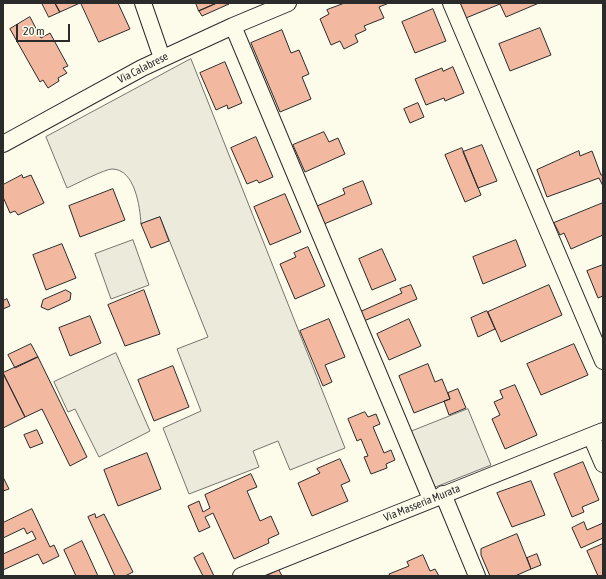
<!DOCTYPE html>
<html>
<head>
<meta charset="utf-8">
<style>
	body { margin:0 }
	#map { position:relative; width:606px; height:579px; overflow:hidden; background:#fdfbea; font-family:"Asap Condensed",sans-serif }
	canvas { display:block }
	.frame { position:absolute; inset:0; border:4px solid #2b2b2b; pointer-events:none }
	.scale { position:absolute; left:16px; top:24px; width:54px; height:18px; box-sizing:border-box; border:2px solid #2b2b2b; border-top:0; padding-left:5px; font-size:12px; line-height:14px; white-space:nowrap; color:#2b2b2b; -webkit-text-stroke:3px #fdfbea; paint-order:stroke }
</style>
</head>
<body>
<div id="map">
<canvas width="606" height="579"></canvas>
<div class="frame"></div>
<div class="scale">20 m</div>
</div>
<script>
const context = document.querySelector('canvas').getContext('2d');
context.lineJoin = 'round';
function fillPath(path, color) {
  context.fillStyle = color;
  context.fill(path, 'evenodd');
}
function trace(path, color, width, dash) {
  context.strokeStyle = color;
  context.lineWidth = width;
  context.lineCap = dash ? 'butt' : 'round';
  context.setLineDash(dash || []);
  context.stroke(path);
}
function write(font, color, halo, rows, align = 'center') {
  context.font = font + ' "Asap Condensed",sans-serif';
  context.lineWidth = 3;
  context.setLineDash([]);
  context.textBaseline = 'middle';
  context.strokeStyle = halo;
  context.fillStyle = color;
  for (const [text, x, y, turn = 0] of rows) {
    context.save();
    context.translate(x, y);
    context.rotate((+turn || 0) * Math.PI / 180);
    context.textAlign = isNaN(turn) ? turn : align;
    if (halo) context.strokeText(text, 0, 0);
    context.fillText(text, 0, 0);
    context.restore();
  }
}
const green = new Path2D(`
	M191,59L345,448L290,470L278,441L253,451L259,467L189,494L163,428L201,411L177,349L208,337L160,217L141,224C140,207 135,169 112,169C105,169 76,184 67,188L46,137Z
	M133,240L149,285L111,299L95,254Z
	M116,353L150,431L99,457L75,409L68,412L54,382Z
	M468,409L491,465L433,488L410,432Z`);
const building = new Path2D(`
	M42,3H55L60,12L49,17Z
	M55,3H80L60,12Z
	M81,3H118L130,29L99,42Z
	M196,3H217L199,11Z
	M217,3L229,4L202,16L199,11Z
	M345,3H389L379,7L384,18L364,26L366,30L355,35L358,42L344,49L340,41L331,45L320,19L329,14L327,10Z
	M460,3H539L506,17L500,4L466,18Z
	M433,9L446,41L415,53L402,22Z
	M30,17L41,38L50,33L68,66L63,68L67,73L58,78L59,81L48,88L43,80L40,82L10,29Z
	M540,28L551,55L510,71L499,44Z
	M282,30L291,53L299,50L309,74L302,77L311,99L280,112L251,43Z
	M225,62L242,103L228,109L227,105L216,110L200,73Z
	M453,67L464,93L445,101L444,98L426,105L415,79L442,68L443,71Z
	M418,103L424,117L410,123L404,109Z
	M324,132L329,142L338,138L345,154L305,172L293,145Z
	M256,137L273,177L259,183L257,180L247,184L231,148Z
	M482,145L497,181L478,188L463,152Z
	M462,148L481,195L465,202L445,155Z
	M579,151L580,156L592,151L601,175H603V186L599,178L547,197L537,170Z
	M22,175L23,178L31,175L44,203L18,215L15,211L10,213L3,197V185Z
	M363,181L372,204L324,224L317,206L345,194L343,189Z
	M113,189L125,220L80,237L69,206Z
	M285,194L301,232L270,245L254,207Z
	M603,203V235L571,249L564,233L560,235L554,223Z
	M160,217L169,241L151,248L141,224Z
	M516,240L526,266L483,284L473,257Z
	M62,244L76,278L46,290L33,255Z
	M308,247L325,286L295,299L280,264L296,257L294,253Z
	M382,249L396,280L372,290L359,259Z
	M603,265V296L598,298L587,271Z
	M411,285L417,299L359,323L355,314L402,293L400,289Z
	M549,285L562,315L501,342L488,312Z
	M66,290L71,293L70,300L48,310L41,307L43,300Z
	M144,290L160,334L125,346L108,305Z
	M7,299L10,306L3,309V301Z
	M487,311L495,329L478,337L471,318Z
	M90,316L101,343L70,356L59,328Z
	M329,319L345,357L325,365L332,382L323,386L300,331Z
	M409,319L421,346L389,360L377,334Z
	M31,344L38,357L15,368L8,355Z
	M574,344L588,375L541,395L527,364Z
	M38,357L87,457L70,466L42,409L25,417L3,373Z
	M428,364L435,382L442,379L450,399L414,413L399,376Z
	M173,366L189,407L154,421L138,380Z
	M3,373L25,417L3,428Z
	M515,385L537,435L505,449L492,419L500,415L494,402L503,398L500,391Z
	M458,389L466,408L449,415L444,401L450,399L448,393Z
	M365,412L368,417L376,414L380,424L373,427L384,453L391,450L395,460L386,464L387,468L371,474L364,457L368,456L361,439L357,441L348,419Z
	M37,430L43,443L30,448L24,435Z
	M147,453L161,489L118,506L104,470Z
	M340,459L350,481L341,485L348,501L312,516L298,483L320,473L317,469Z
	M583,462L599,500L582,507L584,512L572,517L554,474Z
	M251,474L257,487L247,491L260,521L271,516L279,534L268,539L269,543L234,559L213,513L205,517L210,527L199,532L188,506L199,501L203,512L210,508L205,495Z
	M3,477L9,489L3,491Z
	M531,481L545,515L512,527L497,493Z
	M32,509L50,547L54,545L59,556L43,564L38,554L3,570V554L36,539L32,531L27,534L24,528L3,538V523Z
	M95,514L96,518L104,514L133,572L125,576H115L88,517Z
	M584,522L587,530L603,523V538L581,548L572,528Z
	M517,534L531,569L515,576H490L481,555V549Z
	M82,541L98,576H76L64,550Z
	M603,544V576H598L587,551Z
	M203,553L214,576H203L194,558Z
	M537,554L541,565L531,569L527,558Z
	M423,555L430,571L435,569L439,576H390L389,574L409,566L407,562Z
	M279,570L282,576H266Z`);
const street = new Path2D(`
	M143,3L162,58
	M451,3L603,361
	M233,26L431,499
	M3,144L142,68L233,26L288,3
	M591,436L603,464
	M443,494L477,576
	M241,576L603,431`);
const streetNames = [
	["Via Calabrese",143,68,-27],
	["Via Masseria Murata",422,503,-22]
];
fillPath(green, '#ecebdb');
trace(green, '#74746e', 1);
fillPath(building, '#f2b8a0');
trace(building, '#2b2b2b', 1);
trace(street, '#2b2b2b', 18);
trace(street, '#fdfbea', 16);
write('11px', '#2b2b2b', '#fdfbea', streetNames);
</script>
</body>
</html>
